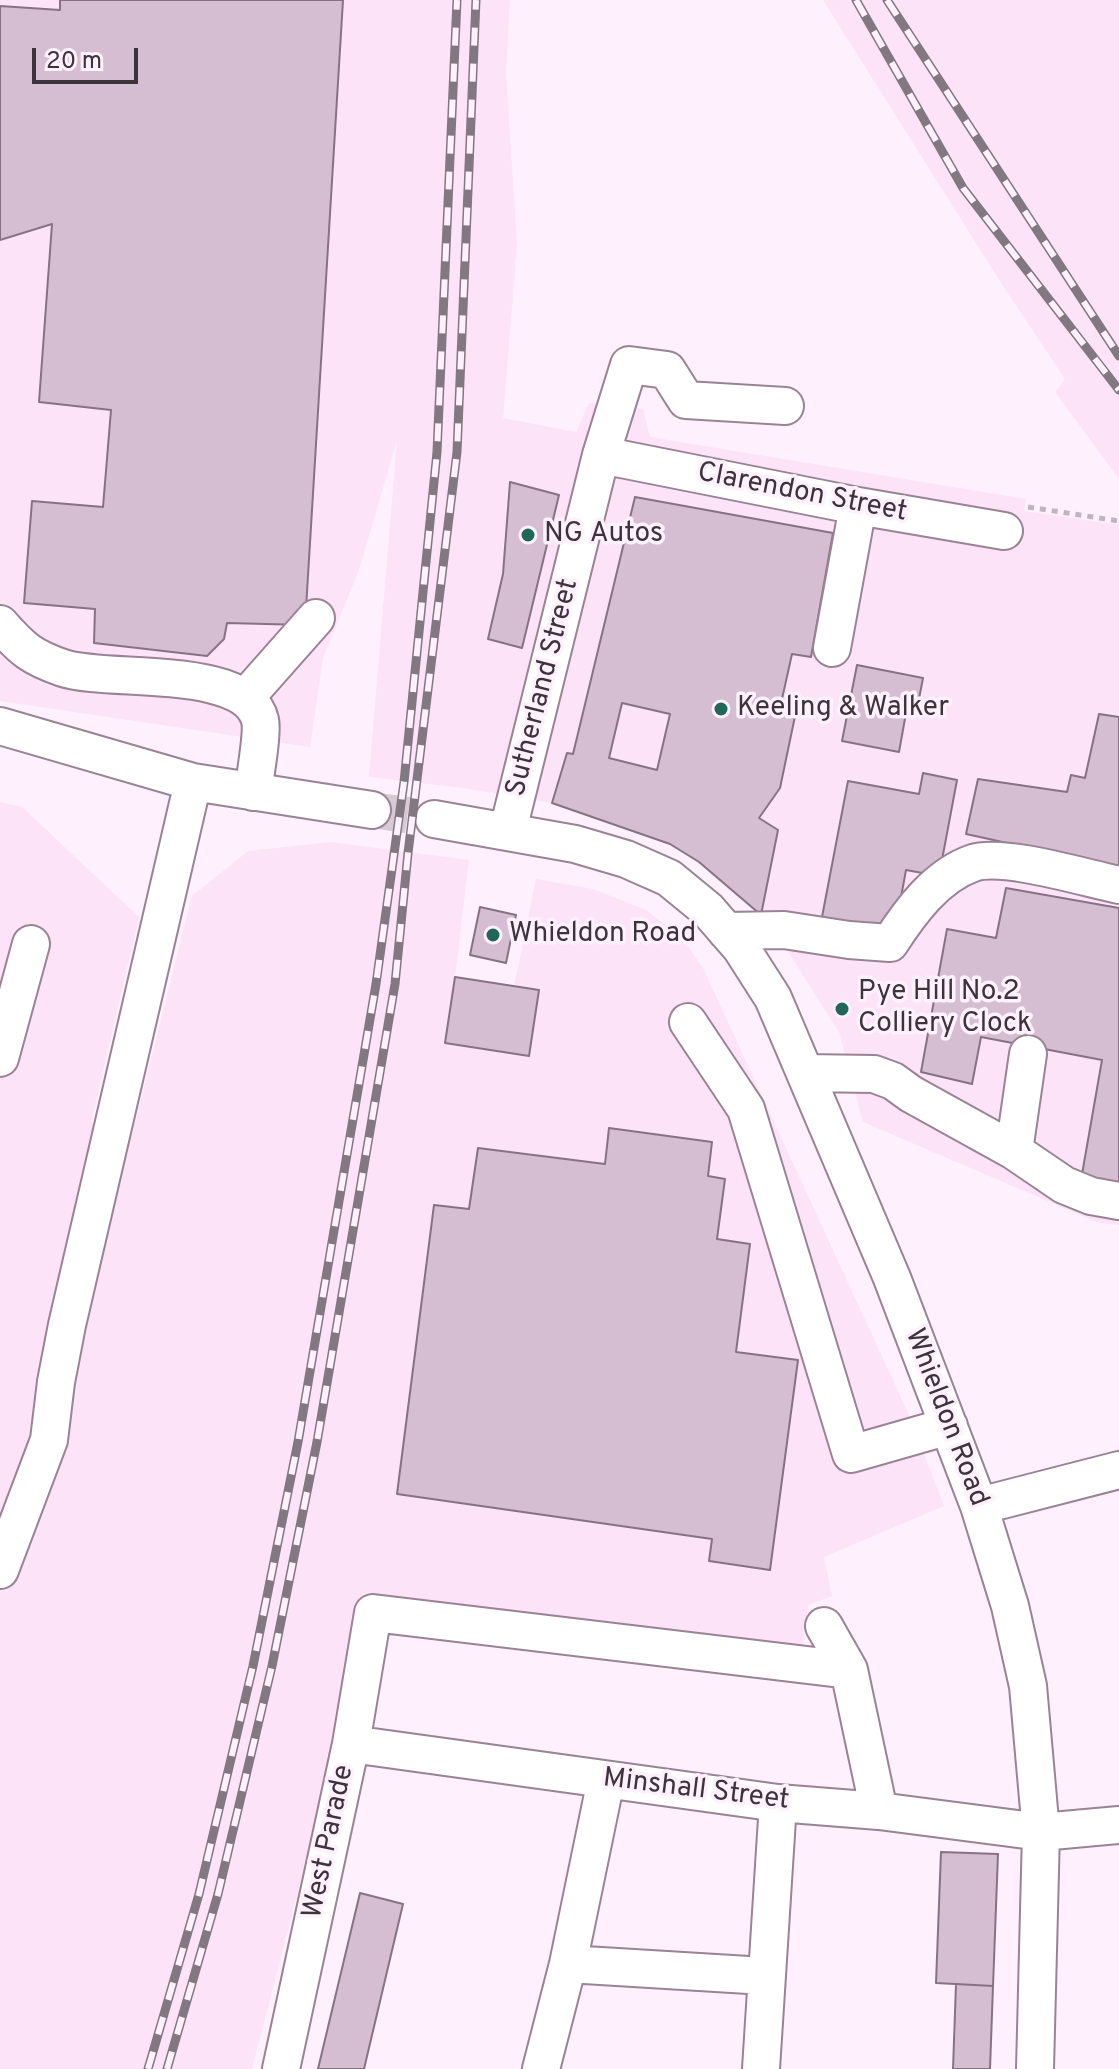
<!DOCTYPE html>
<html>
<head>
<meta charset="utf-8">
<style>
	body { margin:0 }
	#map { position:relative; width:1119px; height:2069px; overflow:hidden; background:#fef0fc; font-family:Overpass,sans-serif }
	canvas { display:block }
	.scale { position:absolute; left:32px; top:48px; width:106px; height:36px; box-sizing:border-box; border:4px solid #3c333b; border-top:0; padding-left:10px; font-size:24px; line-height:28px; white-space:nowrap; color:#3c333b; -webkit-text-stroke:6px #fef0fc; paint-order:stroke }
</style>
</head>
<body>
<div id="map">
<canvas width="1119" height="2069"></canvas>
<div class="scale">20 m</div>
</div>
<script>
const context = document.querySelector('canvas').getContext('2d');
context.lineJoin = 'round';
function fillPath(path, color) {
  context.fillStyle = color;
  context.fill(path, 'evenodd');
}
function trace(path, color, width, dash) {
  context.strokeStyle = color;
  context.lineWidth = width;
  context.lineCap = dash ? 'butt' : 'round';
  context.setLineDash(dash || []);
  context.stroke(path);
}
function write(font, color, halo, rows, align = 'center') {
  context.font = font + ' Overpass,sans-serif';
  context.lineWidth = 7;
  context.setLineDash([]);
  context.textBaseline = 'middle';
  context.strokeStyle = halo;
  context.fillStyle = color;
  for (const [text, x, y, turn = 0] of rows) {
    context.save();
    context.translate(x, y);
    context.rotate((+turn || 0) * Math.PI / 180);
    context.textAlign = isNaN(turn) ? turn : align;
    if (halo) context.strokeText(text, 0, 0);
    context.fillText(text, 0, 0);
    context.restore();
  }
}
const built = new Path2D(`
	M0,0H510L506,71L517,245L503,418L576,432L589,403L643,409L650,437L1026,499L1024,511L1119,525V1225L1099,1223L863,1122L839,1032L783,944L761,915L699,862L670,844L552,803L463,788L369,777L397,440L359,570L323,658L310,747L0,701Z
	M823,0H1119V479L1055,392L1065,379L1003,286Z
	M0,802L22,807L139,917L91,1123L132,1135L192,896L248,851L331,842L469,860L455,977L514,987L536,879L593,889L646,910L683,939L703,968L909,1415L944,1506L824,1557L832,1596L808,1605L802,1653L363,1593L329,1771L252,2069H0Z`);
const building = new Path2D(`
	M60,0H343L305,625L227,623L224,639L207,656L94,643L95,609L24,603L32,501L103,507L111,410L39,402L52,224L0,240V6L60,10Z
	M510,482L559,495L522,648L488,639L503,574Z
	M635,497L833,533L811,657L792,654L782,699L798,702L780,788L759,818L778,830L761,915L699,862L670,844L552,803L567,753L573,754ZM622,703L670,714L657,770L609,758Z
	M857,665L923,678L918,704L908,702L899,752L842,741Z
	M1099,714L1119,717V871L1085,860L966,834L978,779L1067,792L1071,775L1085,778Z
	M923,773L957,780L939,876L906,870L895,930L822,917L848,781L919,794Z
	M1006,888L1119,908V1188L1081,1180L1102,1060L981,1037L972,1084L921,1072L947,929L996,938Z
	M480,907L516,915L506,963L470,955Z
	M455,977L539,990L529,1056L445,1043Z
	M845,1002L849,1012L839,1016L835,1007Z
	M609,1128L712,1142L708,1176L725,1179L717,1239L750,1244L736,1352L798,1360L770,1570L709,1561L712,1539L397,1494L434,1205L469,1209L478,1148L605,1164Z
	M941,1852L998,1854L993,1986L936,1983Z
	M360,1893L403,1904L364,2069H318Z
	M956,1984L993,1986L990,2069H953Z`);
const minorTunnel = new Path2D(`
	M372,810L434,819`);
const path = new Path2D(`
	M1028,507L1119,521`);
const minor = new Path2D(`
	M601,455L858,506L1004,531
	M0,624C22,649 31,657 63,668C108,683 247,664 260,720C263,732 255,777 253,792
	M832,648L858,506
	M247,696L316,618
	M0,726L193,782L372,810
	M434,819L575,844L626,859L669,878L708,910L741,948L773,998L892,1278L979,1506L1010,1606L1028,1686L1041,1832L1035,2069
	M508,830L601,455L629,365L667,370L686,400L785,406
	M726,931L784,930L849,940L890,943C910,912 936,876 973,863C1004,853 1085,878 1119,885
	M688,1022L746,1109L851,1454L949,1426
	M0,1058L31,944
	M805,1073L874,1074L893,1081L911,1094L1014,1151L1064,1185L1091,1196L1119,1201
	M1014,1151L1028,1054
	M979,1506L1119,1470
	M0,1570L49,1440L56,1382L67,1325L193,782
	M824,1626L849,1670L879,1811
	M351,1744L778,1803L879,1811L1041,1832L1119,1825
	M568,1964L765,1976
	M281,2069L351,1744L373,1613L849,1670
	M541,2069L568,1964L606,1780
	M761,2069L778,1803`);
const rail = new Path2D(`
	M856,0L963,188L1119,390
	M887,0L1119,356
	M148,2069L199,1894L253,1666L298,1442L376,984L404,782L437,452L457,0
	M167,2069L218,1894L272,1666L317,1442L395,984L408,853L457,452L476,0`);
const markers = [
	[528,535,8,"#206659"],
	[721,709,8,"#206659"],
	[493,935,8,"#206659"],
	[842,1009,8,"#206659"]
];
const streetNames = [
	["Clarendon Street",802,494,11],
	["Sutherland Street",544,688,-76],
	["Whieldon Road",945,1418,69],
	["Minshall Street",696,1791,7],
	["West Parade",330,1842,-78]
];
const poiNames = [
	["NG Autos",544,535],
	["Keeling & Walker",737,709],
	["Whieldon Road",509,935],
	["Pye Hill No.2",858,993],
	["Colliery Clock",858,1025]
];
fillPath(built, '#fce3f7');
fillPath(building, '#d5bed1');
trace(building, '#877284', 2);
trace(minorTunnel, '#d7cad5', 36, [36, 18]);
trace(minor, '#998395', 40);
trace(path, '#c1b4bf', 5, [6, 6]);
trace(minor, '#fff', 36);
trace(rail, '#827881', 9);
trace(rail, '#fef0fc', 6, [18]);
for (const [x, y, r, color] of markers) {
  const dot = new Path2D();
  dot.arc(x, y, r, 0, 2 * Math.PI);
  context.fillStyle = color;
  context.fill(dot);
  trace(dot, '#fef0fc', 3);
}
write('28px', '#3c333b', '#fef0fc', streetNames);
write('28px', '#3c333b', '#fef0fc', poiNames, 'left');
</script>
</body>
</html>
